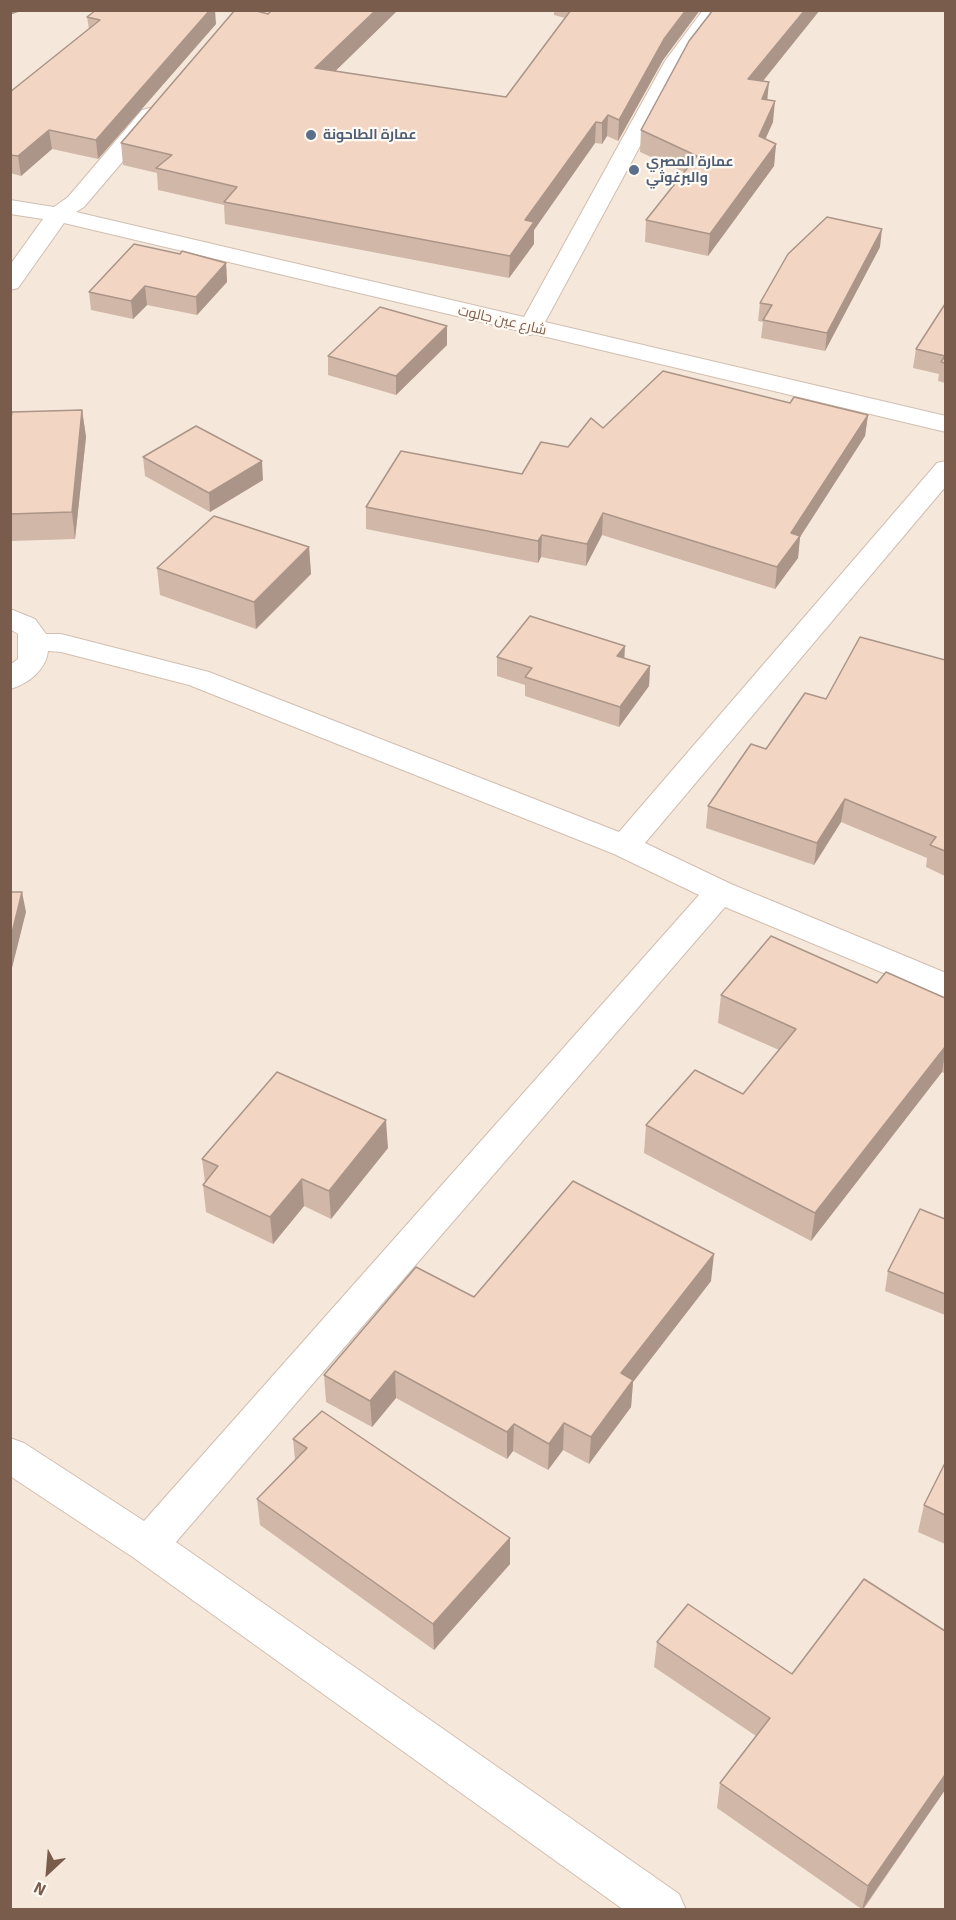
<!DOCTYPE html>
<html>
<head>
<meta charset="utf-8">
<style>
	body { margin:0 }
	#map { position:relative; width:956px; height:1920px; overflow:hidden; background:#fdf6ec; font-family:Signika,sans-serif }
	canvas { display:block }
	.frame { position:absolute; inset:0; border:12px solid #7a5c4d; pointer-events:none }
	.north { position:absolute; left:18px; top:1842px; width:60px; height:60px; -webkit-text-stroke:4px #fffaf3; paint-order:stroke; rotate:206deg; font-size:16px; font-weight:700; line-height:24px; text-align:center; color:#7a5c4d }
	.north::after { content:''; display:block; margin:auto; width:21px; height:27px; background:#7a5c4d; clip-path:polygon(50% 0,100% 100%,50% 72%,0 100%) }
</style>
</head>
<body>
<div id="map">
<canvas width="956" height="1920"></canvas>
<div class="frame"></div>
<div class="north">N</div>
</div>
<script>
const context = document.querySelector('canvas').getContext('2d');
context.lineJoin = 'round';
function fillPath(path, color) {
  context.fillStyle = color;
  context.fill(path, 'evenodd');
}
function trace(path, color, width, dash) {
  context.strokeStyle = color;
  context.lineWidth = width;
  context.lineCap = dash ? 'butt' : 'round';
  context.setLineDash(dash || []);
  context.stroke(path);
}
function write(font, color, halo, rows, align = 'center') {
  context.font = font + ' Signika,Cairo,sans-serif';
  context.lineWidth = 4.5;
  context.setLineDash([]);
  context.textBaseline = 'middle';
  context.strokeStyle = halo;
  context.fillStyle = color;
  for (const [text, x, y, turn = 0] of rows) {
    context.save();
    context.translate(x, y);
    context.rotate((+turn || 0) * Math.PI / 180);
    context.textAlign = isNaN(turn) ? turn : align;
    if (halo) context.strokeText(text, 0, 0);
    context.fillText(text, 0, 0);
    context.restore();
  }
}
const residential = new Path2D(`
	M11,11H945V1909H11Z`);
const minor = new Path2D(`
	M703,10H725L686,61L545,322L946,416V432L534,334L530,335L520,331L64,223L18,288L10,290V265L43,219L10,214V200L54,207L68,197L142,110L150,108L158,110L161,115L158,120L84,207L76,212L524,317L665,61Z
	M946,461V486L645,843L731,884L946,973V999L725,907L176,1542L679,1894L686,1910H624L134,1558L10,1476V1438L24,1443L144,1521L699,895L614,854L189,685L61,652L48,651C46,670 28,684 10,689V665L18,659V634L10,629V609L35,619L46,634H61L209,672L619,832L937,463Z`);
const wall = new Path2D(`
	M272,10H398L335,71L506,97L565,18L554,15V10H700L663,60L618,141L607,136L602,144L595,143L534,230V244L509,278L225,224L224,205L158,190L157,173L123,165L121,143Z
	M87,17L216,24L98,159L52,149L21,176L10,173V92L89,29Z
	M762,81L773,122L765,139L776,144L774,166L708,256L645,242L646,220L684,172L640,152L641,130Z
	M880,247L825,351L761,338L763,322L758,321L760,303Z
	M226,263L227,282L197,315L147,305L133,319L91,310L89,292Z
	M945,304V383L938,381L939,374L913,368L916,349Z
	M447,345L396,395L328,375V356Z
	M790,403L868,415L865,436L800,537L798,558L775,589L602,535L586,566L541,557L538,563L366,529V507L522,474L603,428Z
	M82,410L86,437L75,539L10,541V424Z
	M143,457L263,480L210,512L145,476Z
	M309,547L311,574L256,629L160,595L157,568Z
	M497,657L624,658L650,666L649,686L619,727L525,696V685L497,676Z
	M945,660V876L926,867L927,858L841,822L814,865L706,828L708,806L766,749Z
	M877,983L945,998V1071L944,1073L942,1072L811,1241L644,1153L646,1125L743,1094L779,1050L718,1023L721,995Z
	M388,1148L331,1219L304,1206L273,1244L206,1212L203,1185L205,1182L202,1159Z
	M945,1219V1315L885,1291L888,1271Z
	M711,1281L633,1382L631,1407L589,1464L563,1450L548,1470L513,1451L507,1459L396,1398L372,1427L326,1402L324,1375L474,1297Z
	M293,1439L510,1564L434,1650L260,1525L257,1499L295,1460Z
	M945,1463V1544L918,1532L924,1505Z
	M657,1642L792,1674L945,1790L863,1910L717,1808L720,1783L756,1736L654,1667Z`);
const shadedWall = new Path2D(`
	M10,10H24L10,15Z
	M210,10H215L216,24L98,159L96,140Z
	M376,10H398L316,90L315,68Z
	M686,10H700L663,60L618,141L619,120L664,39Z
	M805,10H820L747,101L748,79Z
	M769,82L767,103L762,99Z
	M775,101L773,122L757,158L759,136Z
	M608,115L607,136L602,144V123Z
	M596,122L595,143L534,230V244L509,278L510,256L525,220Z
	M49,130L52,149L21,176L18,156Z
	M776,144L774,166L708,256L710,234Z
	M882,229L880,247L825,351L827,333Z
	M226,263L227,282L197,315L196,297Z
	M145,286L147,305L133,319L131,301Z
	M447,326V345L396,395V376Z
	M82,410L86,437L75,539L72,512Z
	M868,415L865,436L800,537L798,558L775,589L777,567L791,533Z
	M262,461L263,480L210,512L209,493Z
	M603,513L602,535L586,566L587,544Z
	M542,535L541,557L538,563V541Z
	M309,547L311,574L256,629L254,602Z
	M625,646L624,666L617,656Z
	M650,666L649,686L619,727L620,707Z
	M845,799L841,822L814,865L817,843Z
	M22,892L26,912L10,976V941Z
	M945,1047V1053L942,1072L811,1241L815,1213Z
	M386,1120L388,1148L331,1219L329,1191Z
	M302,1179L304,1206L273,1244L270,1217Z
	M714,1254L711,1281L633,1382L631,1407L589,1464L591,1437L621,1373Z
	M395,1371L396,1398L372,1427L370,1401Z
	M564,1423L563,1450L548,1470L549,1444Z
	M514,1424L513,1451L507,1459V1432Z
	M510,1538V1564L434,1650L433,1624Z
	M945,1775V1790L862,1910L868,1886Z`);
const building = new Path2D(`
	M96,10H210L96,140L49,130L18,156L10,155V92L100,20L87,17Z
	M235,10H253L268,14L272,10H376L315,68L506,97L571,10H686L664,39L619,120L608,115L602,123L596,122L525,220L534,222L510,256L224,202L237,187L156,168L172,155L121,143Z
	M713,10H805L748,79L769,82L762,99L775,101L759,136L776,144L710,234L646,220L697,156L641,130L689,41Z
	M827,217L882,229L827,333L763,320L772,305L760,303L788,254Z
	M134,244L180,254L182,251L226,263L196,297L145,286L131,301L89,292Z
	M945,304V363L941,362L945,356L916,349Z
	M380,307L447,326L396,376L328,356Z
	M663,371L790,403L794,397L868,415L791,533L800,536L777,567L603,513L587,544L542,535L538,541L366,507L401,451L522,474L541,442L568,447L591,418L603,428Z
	M82,410L72,512L10,514V424L12,412Z
	M196,426L262,461L209,493L143,457Z
	M214,516L309,547L254,602L157,568Z
	M530,616L625,646L617,656L650,666L620,707L525,677L532,668L497,657Z
	M860,637L945,660V851L930,845L936,837L845,799L817,843L708,806L751,744L766,749L805,693L826,699Z
	M10,892H22L10,941Z
	M771,936L877,983L886,972L945,998V1047L815,1213L646,1125L695,1070L743,1094L796,1029L721,995Z
	M277,1072L386,1120L329,1191L302,1179L270,1217L203,1185L218,1166L202,1159Z
	M573,1181L714,1254L621,1373L633,1380L591,1437L564,1423L549,1444L514,1424L507,1432L395,1371L370,1401L324,1375L416,1267L474,1297Z
	M920,1209L945,1219V1294L888,1271Z
	M322,1411L510,1538L433,1624L257,1499L307,1448L293,1439Z
	M945,1463V1515L924,1505Z
	M864,1579L945,1631V1775L868,1886L720,1783L770,1718L657,1642L688,1604L792,1674Z`);
const markers = [
	[311,135,6,"#5c6f8a"],
	[634,170,6,"#5c6f8a"]
];
const farServicenames = [
	["عمارة الطاحونة",323,135],
	["عمارة المصري",646,162],
	["والبرغوثي",646,178]
];
const farStreetnames = [
	["شارع عين جالوت",502,321,13]
];
fillPath(residential, '#f5e8da');
trace(minor, '#d1beb0', 2);
fillPath(minor, '#fff');
fillPath(wall, '#d1b7a8');
fillPath(shadedWall, '#aa9588');
fillPath(building, '#f3d5c3');
trace(building, '#aa9588', 1.5);
for (const [x, y, r, color] of markers) {
  const dot = new Path2D();
  dot.arc(x, y, r, 0, 2 * Math.PI);
  context.fillStyle = color;
  context.fill(dot);
  trace(dot, '#fffaf3', 2);
}
write('bold 14px', '#4e5e75', '#fffaf3', farServicenames, 'left');
write('14px', '#7a5c4d', '#fffaf3', farStreetnames);
</script>
</body>
</html>
